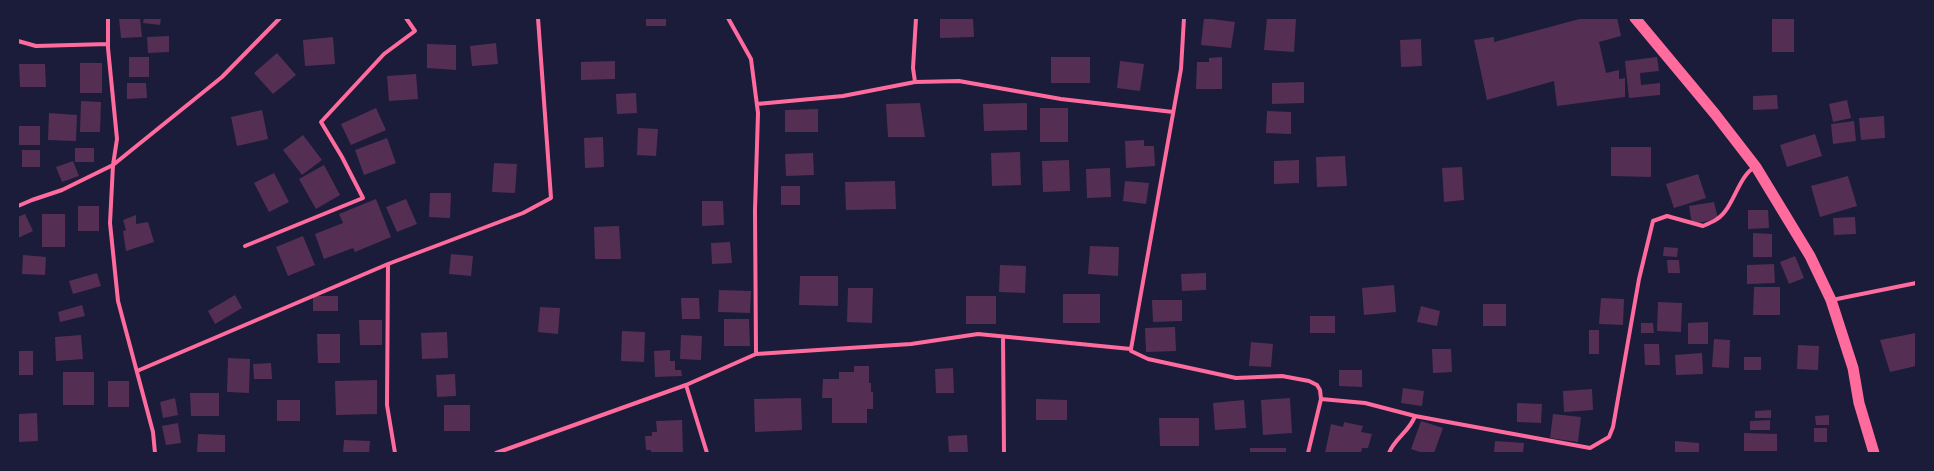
<!DOCTYPE html>
<html>
<head>
<meta charset="utf-8">
<style>
	body { margin:0 }
	#map { position:relative; width:1934px; height:471px; overflow:hidden; background:#1b1b3a; font-family:Helvetica,sans-serif }
	canvas { display:block }
	.frame { position:absolute; inset:0; border:19px solid #1b1b3a; pointer-events:none }
</style>
</head>
<body>
<div id="map">
<canvas width="1934" height="471"></canvas>
<div class="frame"></div>
</div>
<script>
const context = document.querySelector('canvas').getContext('2d');
context.lineJoin = 'round';
function fillPath(path, color) {
  context.fillStyle = color;
  context.fill(path, 'evenodd');
}
function trace(path, color, width, dash) {
  context.strokeStyle = color;
  context.lineWidth = width;
  context.lineCap = dash ? 'butt' : 'round';
  context.setLineDash(dash || []);
  context.stroke(path);
}
const building = new Path2D(`
	M119,18H140L142,37L121,38Z
	M144,18H161L160,25L143,23Z
	M646,18H666V26H646Z
	M940,18H973L974,37L940,38Z
	M1204,18L1235,22L1231,48L1201,45Z
	M1267,18H1296L1294,52L1264,50Z
	M1583,18H1617L1621,36L1599,42L1606,73L1619,70V79L1625,78V97L1557,106L1554,81L1487,100L1474,40L1494,37V42Z
	M1772,18H1794V52H1772Z
	M169,36V52L148,53L147,37Z
	M333,37L335,64L305,66L303,40Z
	M1421,39L1422,66L1401,67L1400,40Z
	M496,43L498,64L472,66L470,46Z
	M427,44L456,45V70L427,68Z
	M277,53L296,75L273,94L254,73Z
	M129,57H149V77H129Z
	M1051,57H1090V83H1051Z
	M1222,57V89H1196L1197,62H1209V58Z
	M1657,57L1659,71L1640,73L1641,85L1660,83V95L1629,98L1625,61Z
	M615,61V79L581,80V62Z
	M1120,61L1144,64L1140,91L1117,88Z
	M80,63H102V93H80Z
	M19,64H45L46,87H20Z
	M416,74L418,99L389,101L387,76Z
	M1304,82V103L1272,104V83Z
	M127,83H146L147,98L127,99Z
	M636,93L637,113L617,114L616,94Z
	M1777,95L1778,109L1753,110V96Z
	M1847,100L1851,118L1833,122L1829,104Z
	M81,101L101,102L100,132H80Z
	M920,103L925,137H888L886,104Z
	M1027,103V130L984,131L983,104Z
	M376,108L386,130L351,145L341,124Z
	M1040,108H1068V142H1040Z
	M818,109V132H785V110Z
	M262,110L268,139L237,146L231,117Z
	M1267,111L1291,112V134L1266,133Z
	M49,113L77,115L76,141L48,140Z
	M1884,116L1885,138L1861,140L1859,118Z
	M1854,121L1856,141L1833,144L1831,124Z
	M18,126H40V145H18Z
	M638,128L658,129L656,156L637,155Z
	M1815,134L1822,156L1787,167L1780,145Z
	M303,135L322,160L302,175L283,150Z
	M603,137L604,167L585,168L584,138Z
	M387,138L396,163L364,175L355,150Z
	M1144,140V146H1154L1155,166L1126,168L1125,141Z
	M1611,147H1651V177L1611,176Z
	M75,148H94V162H75Z
	M22,150H40V167H22Z
	M1020,152L1021,185L992,186L991,153Z
	M813,153L814,175L786,176L785,154Z
	M1345,156L1347,186L1317,187L1316,157Z
	M1069,160L1070,191L1043,192L1042,161Z
	M1299,160V183L1274,184V161Z
	M73,161L79,176L62,182L56,167Z
	M494,163L517,164L515,193L492,192Z
	M324,165L340,195L316,209L299,179Z
	M1462,167L1464,200L1444,202L1442,168Z
	M1110,168L1111,197L1087,198L1086,169Z
	M274,173L289,202L269,212L254,183Z
	M1698,174L1706,198L1674,208L1666,184Z
	M1848,176L1857,206L1820,217L1811,186Z
	M895,181L896,209L846,210L845,182Z
	M1125,181L1149,183L1146,204L1123,201Z
	M781,186H800V205H781Z
	M430,193H451L450,218L429,217Z
	M376,199L391,237L355,252L353,248L324,259L315,234L343,223L339,214Z
	M406,199L417,224L397,232L386,207Z
	M702,201H723L724,225L702,226Z
	M1714,202L1718,219L1692,224L1689,206Z
	M78,206H99V231H78Z
	M1748,210H1768L1769,228L1748,229Z
	M25,214L33,231L18,238V217Z
	M42,214H65V247H42Z
	M136,215V224L148,222L154,242L126,251L123,231L126,230L123,220Z
	M1855,217L1856,234L1834,235L1833,218Z
	M619,226L621,259H595L594,227Z
	M1753,233L1772,234V257H1753Z
	M303,236L315,265L288,276L276,247Z
	M730,242L732,263L712,264L711,243Z
	M1090,246L1119,247L1118,276L1088,274Z
	M1664,247L1678,248L1677,257L1663,256Z
	M451,254L473,256L471,276L449,274Z
	M23,255L46,257L45,275L22,274Z
	M1795,256L1804,278L1789,284L1780,262Z
	M1667,260H1679L1680,273H1668Z
	M1774,264L1775,283L1747,284V265Z
	M1000,265L1026,266L1025,293L999,292Z
	M97,273L101,286L73,294L69,281Z
	M1206,273V290L1182,291L1181,274Z
	M800,276H838V306L799,305Z
	M1394,285L1396,312L1364,315L1362,288Z
	M1754,287H1780V315H1753Z
	M848,288H873L872,323L847,322Z
	M719,290L751,291L750,313L718,312Z
	M1063,294H1100V323H1063Z
	M235,295L242,308L215,324L208,311Z
	M313,296H338V311H313Z
	M966,296H996V324H966Z
	M681,298H699L700,319H682Z
	M1601,298L1624,299L1623,325L1599,324Z
	M1152,300H1182V321L1153,322Z
	M1658,302L1682,303L1681,332L1657,331Z
	M1483,304H1506V326H1483Z
	M82,305L85,316L60,322L58,312Z
	M1421,306L1440,311L1437,326L1417,322Z
	M540,307L560,308L558,334L538,332Z
	M1310,316H1335V333H1310Z
	M18,319H19V340H18Z
	M724,319H749L750,346H724Z
	M359,320H382V345H360Z
	M1708,322V344H1688V323Z
	M1641,323H1653L1654,333H1641Z
	M1175,327L1176,351L1146,352L1145,328Z
	M1589,330H1599V354H1589Z
	M622,331L645,332L644,362L621,361Z
	M447,332L448,358L422,359L421,333Z
	M1916,333V366L1890,372L1880,340Z
	M317,334H340V363H318Z
	M81,335L83,359L56,361L55,337Z
	M681,335L702,336L701,360L680,359Z
	M1714,339L1730,340L1729,368L1712,367Z
	M1251,342L1273,344L1271,367L1249,366Z
	M1644,344H1659L1660,365H1645Z
	M1798,345L1819,346L1818,370L1797,369Z
	M1432,349H1451L1452,372L1433,373Z
	M670,350V361H675V370H681L682,376L655,377L654,351Z
	M18,351H33V375H18Z
	M1702,353L1703,374L1676,375L1675,355Z
	M1744,357H1761V370H1744Z
	M228,358L250,359L249,393L227,392Z
	M271,363L272,379H254L253,364Z
	M854,366H869V383H871V392H873V409H867V423H832V398H822L823,379H839V372H854Z
	M953,368L954,393H936L935,369Z
	M1339,370H1362V387L1339,386Z
	M63,372H94V405H63Z
	M455,374L456,396L437,397L436,375Z
	M377,380V414L336,415L335,381Z
	M108,381H129V407H108Z
	M1403,388L1424,391L1422,406L1401,403Z
	M1592,389L1593,410L1564,412L1563,391Z
	M190,393H219V416H191Z
	M175,398L178,415L163,418L160,402Z
	M801,398L802,430L755,432L754,399Z
	M1290,398L1292,433L1263,435L1261,400Z
	M1036,399L1067,400V420H1036Z
	M277,400H300V421H277Z
	M1244,400L1246,428L1215,430L1213,403Z
	M1517,403L1542,404L1541,423L1517,422Z
	M444,405H470V431H444Z
	M1771,410V418H1755V411Z
	M37,413L38,441L18,442V414Z
	M1553,414L1581,417L1578,442L1550,438Z
	M1829,415V425H1816L1815,416Z
	M1159,418H1199V446H1160Z
	M682,420L683,453H651V450H646L645,436H652V432H657L656,421Z
	M1770,420V430H1750V421Z
	M1421,421L1443,428L1434,453H1423L1411,449Z
	M1344,422L1363,426L1361,432L1372,434L1368,448H1362L1361,453H1325L1331,424L1343,427Z
	M178,423L181,443L166,445L162,426Z
	M1814,428H1827V442H1814Z
	M1744,433L1777,434V451H1744Z
	M198,434L225,435V453H197Z
	M967,435L968,453H949L948,436Z
	M344,440L370,441L369,453H343Z
	M1495,441L1524,443L1523,453H1494Z
	M1675,441L1699,443V453H1675Z
	M1250,448H1286V453H1250Z`);
const minor = new Path2D(`
	M108,18V48L117,139L113,165L110,223L118,301L153,432L155,453
	M728,18L751,59L758,113L755,210L756,354
	M916,18L913,68L915,82L959,81L1061,99L1173,112
	M18,41L36,46L108,44
	M757,104L843,96L915,82
	M18,206L32,200L62,190L113,165L222,77L280,18
	M245,246L363,198L342,157L321,122L384,54L415,31L406,18
	M388,264L523,213L551,198L538,18
	M1832,300L1916,283
	M1003,337L1004,453
	M1131,349V351L1148,359L1236,378L1282,376L1309,381L1317,385L1320,390L1321,399L1308,453
	M137,371L388,264L387,405L395,453
	M686,385L756,354L911,344L978,334L1131,349L1181,69L1184,18
	M1321,399L1365,403L1415,416C1410,431 1395,438 1389,453
	M1415,416L1590,448L1609,437L1613,427L1639,279L1653,221L1667,216L1703,226C1707,224 1713,222 1717,219C1734,208 1738,176 1755,167
	M496,453L686,385L707,453`);
const trunk = new Path2D(`
	M1635,18L1715,114L1756,167L1810,256L1831,300L1853,368L1859,403L1874,453`);
fillPath(building, '#542f53');
trace(minor, '#ff6b9d', 4);
trace(trunk, '#ff6b9d', 11);
</script>
</body>
</html>
